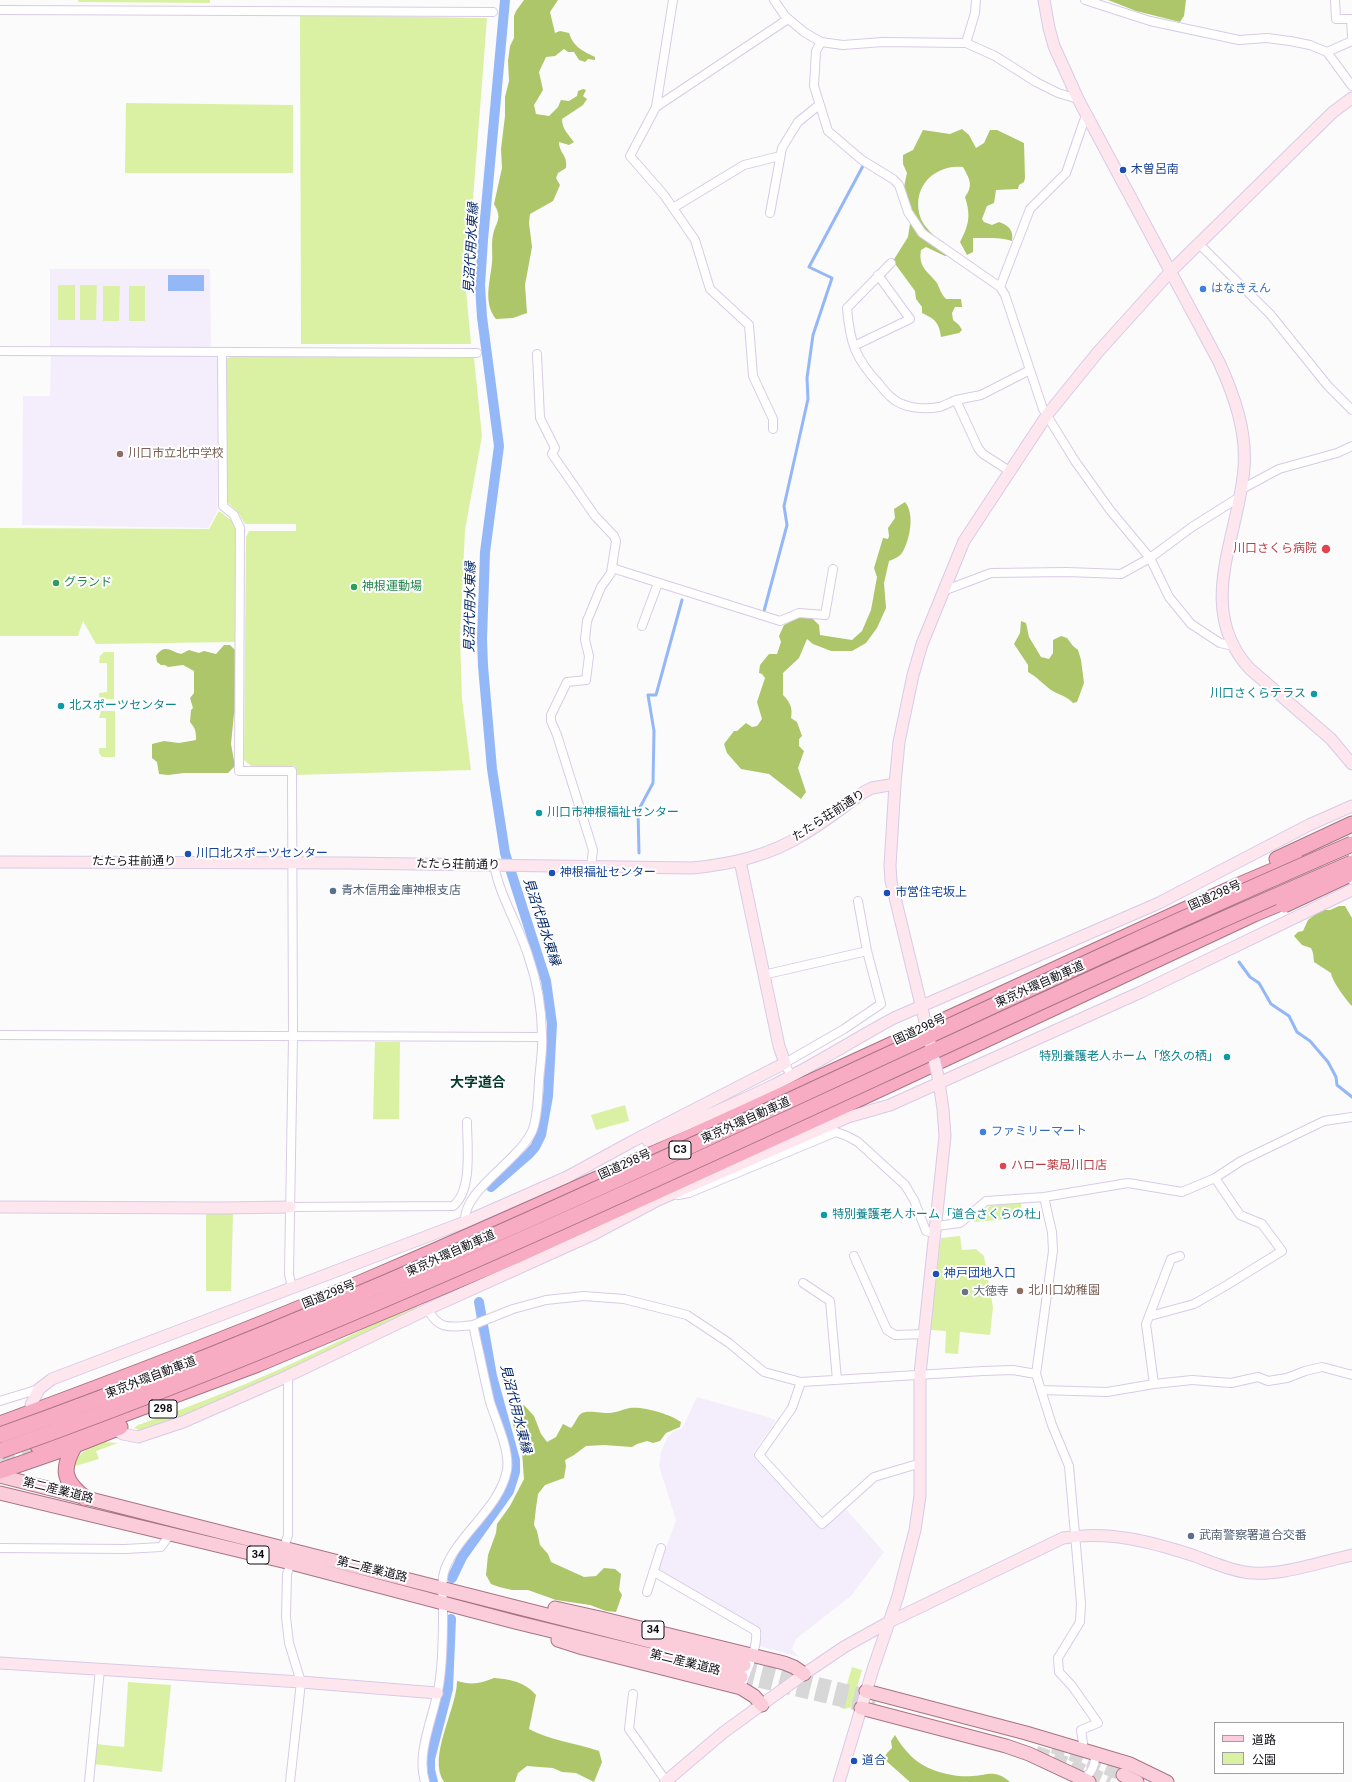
<!DOCTYPE html>
<html>
<head>
<meta charset="utf-8">
<style>
	body { margin:0 }
	#map { position:relative; width:1352px; height:1782px; overflow:hidden; background:#fbfbfb; font-family:Roboto,"Noto Sans JP",sans-serif }
	canvas { display:block }
	.legend { position:absolute; left:1214px; top:1722px; width:130px; height:52px; box-sizing:border-box; background:#fff; border:1px solid #9f9ea1; margin:0; padding:5px 7px; list-style:none; font-size:12px; color:#100c15 }
	.legend li { display:flex; align-items:center; gap:8px; height:20px }
	.legend b { width:20px; border:1px solid #9f9ea1 }
</style>
</head>
<body>
<div id="map">
<canvas width="1352" height="1782"></canvas>
<ul class="legend">
<li><b style="height:5px;background:#fbcddb"></b>道路</li>
<li><b style="height:11px;background:#daf1a4"></b>公園</li>
</ul>
</div>
<script>
const context = document.querySelector('canvas').getContext('2d');
context.lineJoin = 'round';
function fillPath(path, color) {
  context.fillStyle = color;
  context.fill(path, 'evenodd');
}
function trace(path, color, width, dash) {
  context.strokeStyle = color;
  context.lineWidth = width;
  context.lineCap = dash ? 'butt' : 'round';
  context.setLineDash(dash || []);
  context.stroke(path);
}
function write(font, color, halo, rows, align = 'center') {
  context.font = font + ' Roboto,"Noto Sans JP",sans-serif';
  context.lineWidth = 4;
  context.setLineDash([]);
  context.textBaseline = 'middle';
  context.strokeStyle = halo;
  context.fillStyle = color;
  for (const [text, x, y, turn = 0] of rows) {
    context.save();
    context.translate(x, y);
    context.rotate((+turn || 0) * Math.PI / 180);
    context.textAlign = isNaN(turn) ? turn : align;
    if (halo) context.strokeText(text, 0, 0);
    context.fillText(text, 0, 0);
    context.restore();
  }
}
const built = new Path2D(`
	M50,269H210L211,348L50,347Z
	M51,355L218,356L217,512L208,528L22,525L23,396H50Z
	M697,1397L768,1417L776,1421L753,1453V1456L822,1527L845,1508L884,1552L851,1596L796,1639L792,1649L799,1657L759,1646L762,1634L758,1628L658,1571L676,1520L659,1466L661,1452L668,1436L676,1430L682,1429Z`);
const green = new Path2D(`
	M78,0H210V3L78,2Z
	M300,15L487,18L466,290L471,344H301Z
	M126,103L293,105V173H125Z
	M58,285H75V320H58Z
	M80,285H97L96,320H80Z
	M103,286H120L119,321H103Z
	M129,286H145V321H129Z
	M231,356L474,358L482,436L465,530L460,637L462,699L471,770L295,775V766H251L244,760L246,537L249,531H296V524H245L238,512L225,500L223,361Z
	M219,511L235,523V642L96,644L83,621L78,636H0V528L209,529Z
	M104,652H114V699H102L99,697V693L107,692V663H99L100,656Z
	M101,711H115V757H102L99,753V748H106V718H99Z
	M375,1042H400L399,1119H373Z
	M625,1105L629,1121L596,1130L591,1115Z
	M1021,1202L1022,1218L974,1222V1218L994,1203Z
	M206,1212L233,1213L231,1291H206Z
	M960,1236L962,1250L976,1249L984,1256L993,1307L990,1335L960,1332L958,1354L945,1353L946,1331L930,1330L941,1238Z
	M417,1300L418,1306L414,1310L307,1364L201,1410L142,1431L134,1428L138,1425C234,1392 328,1350 417,1300Z
	M104,1442L118,1443L96,1451L99,1459L72,1467C78,1452 89,1448 104,1442Z
	M852,1667L862,1670L851,1707L845,1709L840,1708Z
	M128,1682L171,1685L162,1772L94,1764L96,1744L124,1747Z`);
const forest = new Path2D(`
	M524,0H558L550,12L555,33L560,31L569,33C573,46 582,51 595,57V60L588,59L585,62L579,60L574,52H568L564,49L555,56L546,57L539,72L543,90L534,105L536,114L549,116L558,107L561,100L569,101L577,96L578,91L583,89L586,90L583,96L587,99L583,105L562,119C562,129 568,134 574,142L569,145L559,142C559,153 568,155 566,168L558,173L556,178L560,185L553,201L530,214L529,223L532,247L525,285L527,313L513,318L496,319C483,303 490,282 492,263C493,254 491,244 493,235C496,221 503,219 494,204L502,168L501,149L505,116V97L509,81L508,61L510,46L514,38V16L516,11Z
	M1108,0H1186L1184,16L1180,22L1136,11Z
	M962,129L969,135L976,148L984,143L990,130H997L1024,143L1025,178L1024,182L1019,185L1018,189L996,190L994,203L987,206L982,219L984,222L992,225L999,222C1008,225 1014,230 1012,241C1002,237 985,238 973,238V252L967,255L960,242C969,225 971,216 965,197C974,185 969,178 963,167C933,164 910,189 921,219C924,226 931,233 937,238C939,240 943,241 944,243C946,246 947,252 948,255L945,256L926,247L921,250C918,268 928,271 937,283C940,289 941,294 946,299H961L962,307H955L952,313L953,320L959,325L962,330L959,333L941,337C939,322 935,319 922,313V307L916,299L915,291L893,261L908,237L912,210L904,187L907,173L903,164V155L913,150L923,130L950,134Z
	M905,502C915,514 910,540 902,553C899,557 894,559 889,561L884,583L886,608L877,628L866,643L852,651H831L813,644L807,639L799,658L783,673V695C790,702 793,708 791,718L797,722L802,736L799,739V746L804,751L798,768L806,792L801,799L769,774L741,769L727,753L724,744L734,731H737L746,723L752,727L757,726L762,719L757,702L765,678L762,674L759,673L760,665L769,654H777L781,642L779,636L784,625L798,618H812L819,625L820,635L852,640L862,631L871,610L877,577L874,568L883,538L888,539L889,536L888,528L895,518L894,509Z
	M1021,621L1026,623L1029,637L1041,657L1049,659L1053,653V640L1061,636L1067,638L1073,646L1078,650L1081,660L1084,683L1077,702L1073,703C1067,696 1059,695 1051,690C1043,684 1037,677 1028,672V665L1014,644L1020,633Z
	M224,645H230L235,650L237,656L235,682L237,709L234,714L231,744L235,766L228,773H184L168,775L159,774L157,762L152,758V744L164,741L179,743L196,740C196,732 196,729 190,722L191,710L193,708L190,698L194,693V671L183,665L168,667L165,665H161L157,662L156,656C165,643 171,652 181,654L189,650L199,653L204,651L216,654Z
	M1339,906H1345L1352,918V1006C1346,1000 1332,981 1331,973L1314,962L1313,953L1311,948L1302,945L1294,936L1298,932L1303,931L1308,920L1321,910H1330Z
	M524,1405L534,1416L541,1434L547,1442L556,1437L563,1424L571,1428C576,1423 576,1417 582,1413C588,1410 602,1413 609,1413C616,1413 623,1409 630,1408C643,1406 670,1414 681,1422L680,1427L666,1433L660,1441L653,1443L647,1441L637,1444L632,1447L604,1445L586,1446L574,1455L565,1460L566,1466L564,1478L545,1485L538,1494L536,1508L534,1525L537,1531L540,1545L548,1554L551,1562L584,1577L596,1576L604,1568L615,1569L621,1574L619,1590L622,1595L616,1612L606,1611L590,1605L556,1600L528,1590H512L499,1587L491,1584L486,1575L488,1555L496,1533L497,1524L510,1506L524,1479L522,1452L512,1421L515,1413L520,1407Z
	M494,1678C510,1679 525,1682 536,1695L529,1729C549,1740 576,1743 599,1751L602,1762L594,1782L576,1773L562,1772L553,1768L527,1766L518,1773L515,1782H444C427,1757 457,1709 457,1681C471,1685 480,1684 494,1678Z
	M895,1735C899,1742 904,1749 910,1755C924,1770 952,1778 973,1776C989,1775 995,1769 1010,1782H910L884,1759L887,1753L892,1748L891,1741Z`);
const water = new Path2D(`
	M168,275H204V291H168Z`);
const stream = new Path2D(`
	M764,611L787,525L784,506L808,399L807,378L813,335L832,278L809,267L864,164
	M639,853L638,811L653,783L654,731L648,695H656L682,600
	M1239,962L1250,977L1259,983L1271,1004L1289,1016L1297,1032L1310,1041L1328,1062L1336,1077L1337,1085L1352,1097`);
const canal = new Path2D(`
	M491,1187L529,1154L535,1147L541,1135L548,1096L552,1024L546,981L505,853L492,769L483,666L482,639L485,552L499,446L482,317L480,285L483,240L505,0
	M452,1578L462,1557L509,1491L515,1472V1460L492,1376L479,1302
	M433,1782L430,1770V1759L448,1689L451,1619`);
const primaryTunnel = new Path2D(`
	M744,1665L876,1698
	M741,1677L874,1708
	M1053,1747L1123,1775
	M1036,1752L1069,1764L1110,1782`);
const highwayTunnel = new Path2D(`
	M0,1460L38,1446`);
const street = new Path2D(`
	M673,0L656,107L630,156L664,195L695,240L710,289L749,325L753,376L773,419V429
	M774,0L785,16L804,32L821,42L843,45L883,42L966,43L995,56L1036,82L1058,93L1078,99
	M1085,0L1150,21L1239,40L1267,38L1290,41L1310,45L1327,52L1352,41
	M1335,0L1336,19H1351L1352,37
	M0,10L493,12
	M821,42L816,51L814,86L828,131L862,160L893,179L899,185L908,212L922,233L1000,287
	M966,43L975,13L976,0
	M1327,52L1352,86
	M656,107L788,19
	M1086,115L1066,173L1030,209L1000,287L1005,295L1043,409L1075,461L1110,510L1150,558L1169,597L1191,624L1220,643L1233,646
	M673,208L744,165L780,156
	M770,213L782,148L798,122L819,105
	M1198,243L1270,314L1328,386L1352,410
	M891,263L847,308C850,343 855,358 879,384C883,389 887,394 892,398C903,408 924,410 939,407C944,406 950,402 956,400L978,448L983,454L1011,472
	M854,346L910,319L878,275
	M0,351L477,353
	M222,352L223,506L234,515L240,528L239,771H292L293,1037L289,1274L292,1288
	M537,354L540,418L555,448L552,454L595,516L614,536L616,541L611,573L601,587L587,621L585,640L589,656L586,680L567,682L551,715V721L557,735L593,850L591,867
	M956,400L981,395L1030,370
	M1240,490L1279,469L1337,453L1352,446
	M612,568L780,621L799,613L825,615L833,569
	M943,591L991,573L1067,572L1121,574L1150,558L1192,527L1238,498
	M642,626L658,583
	M763,975L867,951
	M0,1035L542,1037
	M788,1070L785,1063L844,1029L881,1004L867,951L858,901
	M678,1195L689,1193L836,1132L847,1136L858,1142L905,1185L914,1200L926,1231L934,1233
	M1044,1197L1052,1232L1053,1251L1036,1374L1052,1425L1069,1466L1081,1603L1080,1622L1058,1658L1059,1672L1072,1686L1098,1723L1081,1730L1084,1750
	M290,1207L453,1206C473,1191 467,1144 467,1122
	M465,1222C462,1190 521,1160 533,1129C538,1114 538,1096 539,1081C540,1066 543,1051 542,1036C542,1009 537,981 528,955C518,924 500,897 494,865
	M936,1226L960,1223L986,1201L1044,1197L1128,1183L1182,1192L1215,1178L1241,1161L1324,1121L1352,1117
	M854,1256L887,1330L895,1335L924,1334
	M803,1283L830,1301L837,1380
	M1150,1316L1194,1304L1227,1285L1282,1251L1262,1224L1240,1215L1215,1178
	M473,1325L513,1309L546,1300L584,1296L624,1299L687,1315L729,1343L764,1372L801,1382L983,1371L1013,1370L1036,1374
	M801,1382L792,1408L759,1455L822,1524L874,1477L921,1463
	M1154,1384L1146,1324L1171,1259L1180,1256
	M1041,1390L1107,1392L1154,1384L1192,1380L1231,1383L1258,1377L1268,1381L1287,1378L1305,1371L1322,1367L1352,1375
	M0,1401L39,1389
	M0,1548L125,1549L161,1547L170,1534
	M284,1548L288,1535V1376
	M654,1572L756,1631C758,1647 748,1667 743,1682
	M647,1592L661,1548
	M633,1694L629,1729L666,1781
	M1081,1778C1091,1777 1098,1761 1093,1753
	M89,1782L100,1669
	M290,1782L301,1682L289,1643L286,1617L287,1574L291,1563
	M425,1782C415,1750 437,1711 440,1678C443,1656 443,1634 443,1611C443,1598 440,1583 445,1569C458,1534 500,1508 507,1470C510,1450 496,1421 490,1402C484,1377 479,1351 473,1325C452,1327 438,1331 428,1309`);
const secondary = new Path2D(`
	M1044,0L1049,28L1054,46L1078,99L1219,362C1234,395 1247,431 1244,468C1239,536 1194,609 1250,669L1331,739L1352,764
	M0,862L346,863L692,868C732,864 769,856 804,834C825,822 844,806 864,792L872,788L895,784
	M923,1013L891,881L890,866L895,784L899,742L913,675L922,644L964,541L1047,415L1098,352L1171,271L1333,112L1352,98
	M648,1141C690,1123 733,1105 774,1085C815,1065 853,1040 894,1018L1159,903L1309,825L1352,806
	M0,1207L221,1208L290,1207
	M31,1405L39,1389L52,1379L465,1222L567,1177L633,1141L785,1063L779,1046L740,861
	M114,1429L123,1434L138,1437L183,1422L288,1376L428,1309L594,1234L658,1200L848,1117L890,1105L1141,992L1352,890
	M0,1663L301,1682L437,1693
	M665,1782L724,1732L804,1674L844,1647L889,1622L1063,1538C1109,1530 1152,1542 1195,1556C1211,1562 1227,1569 1244,1572C1276,1578 1320,1562 1352,1555
	M839,1782L873,1669L898,1596L915,1530L920,1496V1374L945,1136L943,1109L938,1076`);
const primary = new Path2D(`
	M0,1476L744,1665
	M0,1493L291,1563L515,1622L741,1677
	M555,1608L600,1618L784,1663L794,1667L804,1674
	M558,1640L583,1648L741,1688L754,1696L762,1705
	M866,1691L1026,1733L1130,1764L1167,1782
	M861,1708L1006,1746L1029,1754L1089,1782
	M1123,1775L1137,1782`);
const highway = new Path2D(`
	M1277,859L1352,824
	M0,1424C127,1377 254,1329 379,1275C667,1151 951,1016 1237,886L1296,861
	M75,1445C61,1469 63,1481 85,1498
	M38,1446L258,1364L520,1254L833,1111L1254,914L1295,897
	M0,1471L75,1445L120,1427`);
const secondaryBridge = new Path2D(`
	M923,1013L938,1076`);
const highwayBridge = new Path2D(`
	M1284,905L1346,876
	M0,1435C464,1270 901,1039 1352,844
	M0,1451C464,1286 900,1057 1352,863`);
const markers = [
	[1123,170,4,"#1a4fb4"],
	[1203,289,4,"#3f7fe0"],
	[120,454,4,"#8d6e63"],
	[1326,549,5,"#e0444e"],
	[56,583,4,"#2e9e5b"],
	[354,587,4,"#2e9e5b"],
	[1314,694,4,"#0f9aa8"],
	[61,706,4,"#0f9aa8"],
	[539,813,4,"#0f9aa8"],
	[188,854,4,"#1a4fb4"],
	[552,873,4,"#1a4fb4"],
	[333,891,4,"#5c6f8a"],
	[887,893,4,"#1a4fb4"],
	[1227,1057,4,"#0f9aa8"],
	[983,1132,4,"#3f7fe0"],
	[1003,1166,4,"#e0444e"],
	[824,1215,4,"#0f9aa8"],
	[936,1274,4,"#1a4fb4"],
	[1020,1291,4,"#8d6e63"],
	[965,1292,4,"#6b7280"],
	[1191,1536,4,"#5c6f8a"],
	[854,1761,4,"#1a4fb4"]
];
const shields = [
	[680,1150,22],
	[163,1409,28],
	[258,1555,22],
	[653,1630,22]
];
const shieldNames = [
	["C3",680,1150],
	["298",163,1409],
	["34",258,1555],
	["34",653,1630]
];
const transitNames = [
	["木曽呂南",1131,170],
	["川口北スポーツセンター",196,854],
	["神根福祉センター",560,873],
	["市営住宅坂上",895,893],
	["神戸団地入口",944,1274],
	["道合",862,1761]
];
const shopNames = [
	["はなきえん",1211,289],
	["ファミリーマート",991,1132]
];
const educationNames = [
	["川口市立北中学校",128,454],
	["北川口幼稚園",1028,1291]
];
const healthNames = [
	["川口さくら病院",1317,549],
	["ハロー薬局川口店",1011,1166,"left"]
];
const leisureNames = [
	["グランド",64,583],
	["神根運動場",362,587]
];
const cultureNames = [
	["川口さくらテラス",1306,694,"right"],
	["北スポーツセンター",69,706],
	["川口市神根福祉センター",547,813],
	["特別養護老人ホーム「悠久の栖」",1219,1057,"right"],
	["特別養護老人ホーム「道合さくらの杜」",832,1215]
];
const streetNames = [
	["たたら荘前通り",829,816,-33],
	["たたら荘前通り",134,862],
	["たたら荘前通り",458,865,1],
	["国道298号",1215,896,-24],
	["東京外環自動車道",1040,985,-24],
	["国道298号",920,1030,-25],
	["東京外環自動車道",746,1121,-24],
	["国道298号",625,1165,-24],
	["東京外環自動車道",451,1254,-24],
	["国道298号",329,1295,-22],
	["東京外環自動車道",151,1378,-21],
	["第二産業道路",58,1491,14],
	["第二産業道路",372,1570,14],
	["第二産業道路",685,1663,14]
];
const serviceNames = [
	["青木信用金庫神根支店",341,891],
	["武南警察署道合交番",1199,1536]
];
const worshipNames = [
	["大徳寺",973,1292]
];
const waterNames = [
	["見沼代用水東縁",472,248,-87],
	["見沼代用水東縁",471,607,-89],
	["見沼代用水東縁",541,922,72],
	["見沼代用水東縁",515,1409,76]
];
const quarterNames = [
	["大字道合",478,1083]
];
fillPath(built, '#f4eefc');
fillPath(green, '#daf1a4');
fillPath(forest, '#acc669');
fillPath(water, '#94b8f7');
trace(stream, '#94b8f7', 3);
trace(canal, '#94b8f7', 10);
trace(primaryTunnel, '#d8d7d8', 13, [13, 6]);
trace(highwayTunnel, '#d8d7d8', 15, [15, 8]);
trace(street, '#d8cbe7', 10);
trace(secondary, '#d8cbe7', 13);
trace(primary, '#a77486', 15);
trace(highway, '#a77486', 17);
trace(street, '#fff', 8);
trace(secondary, '#fde6ed', 11);
trace(primary, '#fbcddb', 13);
trace(highway, '#f8acc3', 15);
trace(secondaryBridge, '#d8cbe7', 13, []);
trace(highwayBridge, '#a77486', 17, []);
trace(secondaryBridge, '#fde6ed', 11);
trace(highwayBridge, '#f8acc3', 15);
for (const [x, y, r, color] of markers) {
  const dot = new Path2D();
  dot.arc(x, y, r, 0, 2 * Math.PI);
  context.fillStyle = color;
  context.fill(dot);
  trace(dot, '#fff', 1.5);
}
for (const [x, y, w] of shields) {
  const box = new Path2D();
  box.roundRect(x - w / 2, y - 9, w, 18, 3);
  context.fillStyle = '#fff';
  context.fill(box);
  trace(box, '#100c15', 1);
}
write('bold 11px', '#100c15', null, shieldNames);
write('12px', '#164399', '#fff', transitNames, 'left');
write('12px', '#366cbe', '#fff', shopNames, 'left');
write('12px', '#785e54', '#fff', educationNames, 'left');
write('12px', '#be3a42', '#fff', healthNames, 'right');
write('12px', '#27864d', '#fff', leisureNames, 'left');
write('12px', '#0d838f', '#fff', cultureNames, 'left');
write('12px', '#100c15', '#fff', streetNames);
write('12px', '#4e5e75', '#fff', serviceNames, 'left');
write('12px', '#5b616d', '#fff', worshipNames, 'left');
write('italic 13px', '#032668', '#fff', waterNames);
write('bold 14px', '#063b2c', '#fff', quarterNames);
</script>
</body>
</html>
